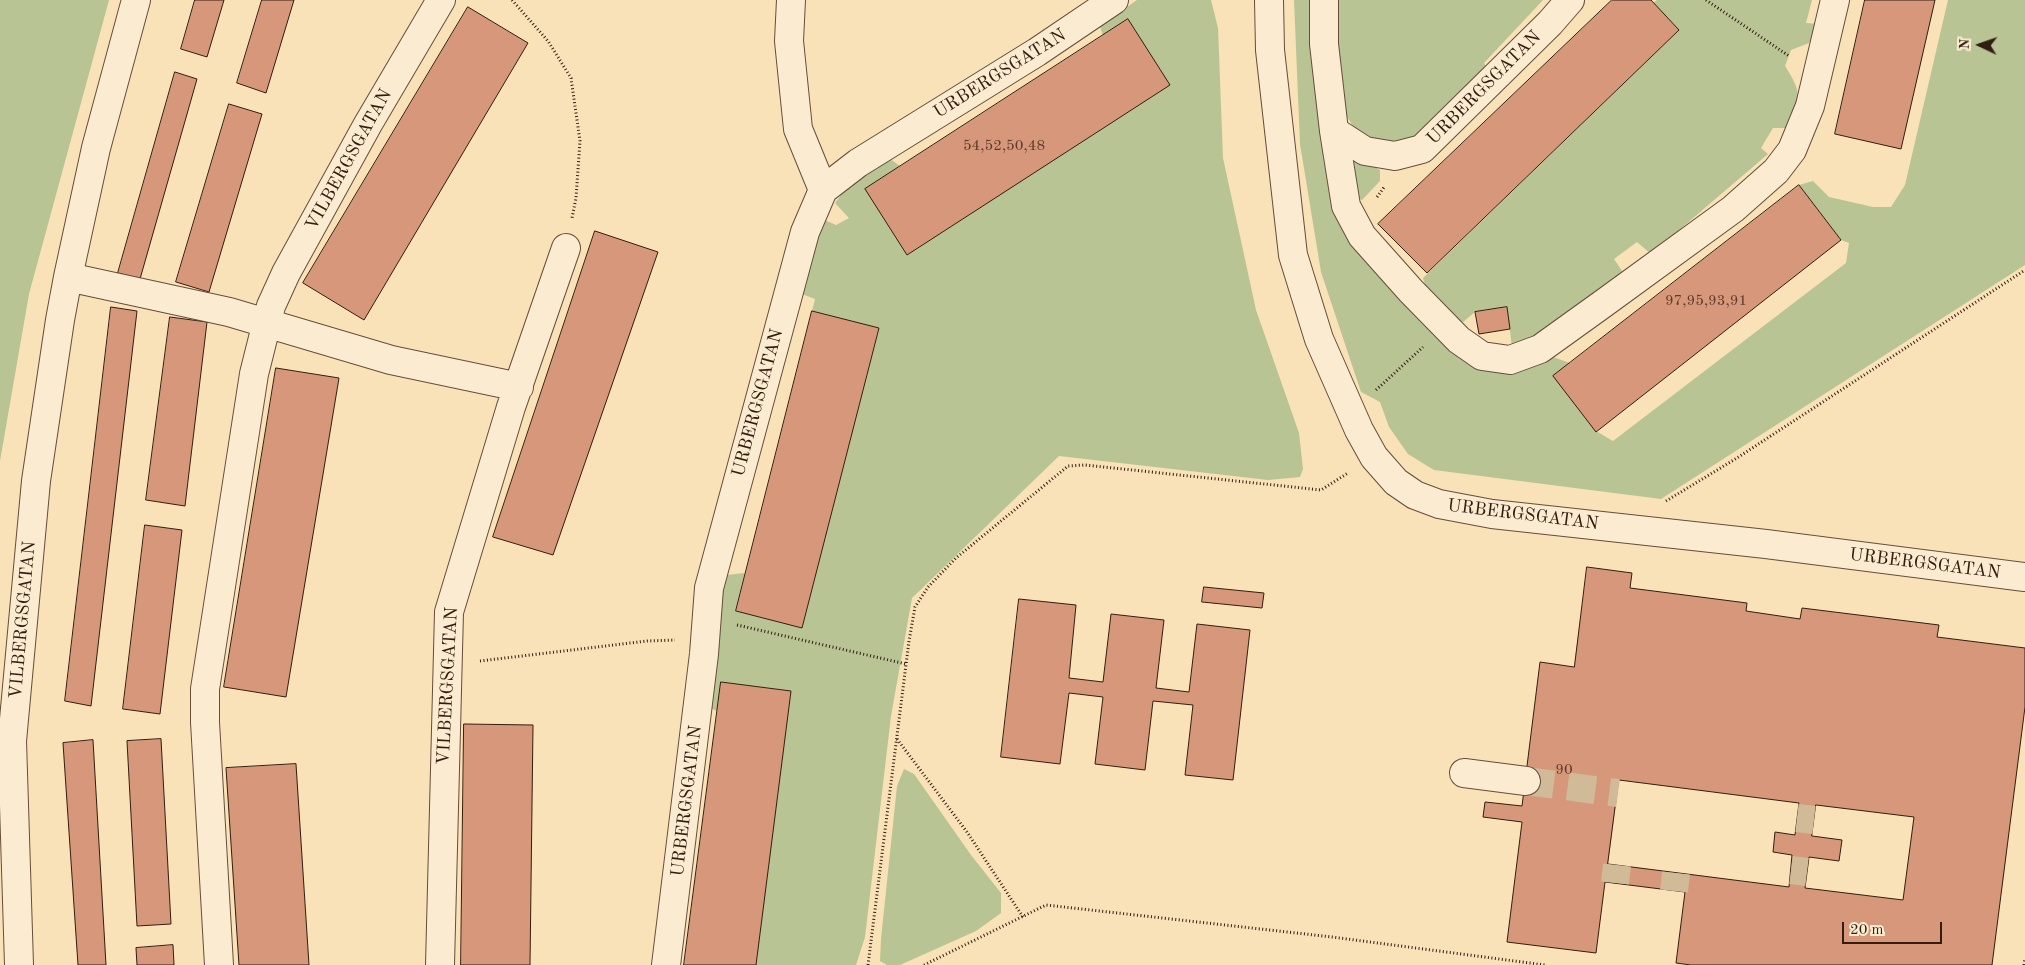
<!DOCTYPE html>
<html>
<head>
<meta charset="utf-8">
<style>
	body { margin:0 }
	#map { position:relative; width:2025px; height:965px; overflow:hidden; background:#f9e1b8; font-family:"Old Standard TT",serif }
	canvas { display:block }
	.north { position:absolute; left:1955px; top:20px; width:50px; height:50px; -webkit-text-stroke:4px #fbecd1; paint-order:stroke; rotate:273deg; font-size:14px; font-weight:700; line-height:20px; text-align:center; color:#321d11 }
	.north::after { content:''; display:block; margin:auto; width:18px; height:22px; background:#321d11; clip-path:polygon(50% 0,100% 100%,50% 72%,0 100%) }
	.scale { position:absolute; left:1842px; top:922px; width:100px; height:22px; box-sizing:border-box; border:2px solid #321d11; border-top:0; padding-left:6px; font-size:15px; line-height:18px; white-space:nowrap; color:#321d11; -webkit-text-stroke:4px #fbecd1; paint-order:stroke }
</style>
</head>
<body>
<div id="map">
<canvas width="2025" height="965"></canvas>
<div class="north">N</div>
<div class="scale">20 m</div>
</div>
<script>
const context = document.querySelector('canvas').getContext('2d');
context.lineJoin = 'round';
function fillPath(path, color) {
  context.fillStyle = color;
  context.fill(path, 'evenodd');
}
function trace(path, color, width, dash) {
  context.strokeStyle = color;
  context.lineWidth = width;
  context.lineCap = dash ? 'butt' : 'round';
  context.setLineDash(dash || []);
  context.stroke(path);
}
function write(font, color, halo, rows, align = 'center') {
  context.font = font + ' "Old Standard TT",serif';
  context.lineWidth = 4.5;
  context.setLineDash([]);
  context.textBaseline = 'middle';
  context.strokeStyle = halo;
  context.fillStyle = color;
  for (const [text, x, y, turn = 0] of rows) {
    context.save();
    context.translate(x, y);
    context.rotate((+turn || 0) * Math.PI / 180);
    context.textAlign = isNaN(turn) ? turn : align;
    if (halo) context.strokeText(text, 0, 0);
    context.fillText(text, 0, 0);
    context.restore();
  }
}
const green = new Path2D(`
	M0,0H109L29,294L0,461Z
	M1137,0H1211L1218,28L1223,158L1256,310L1299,433L1303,469L1300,477L1268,480L1059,456L912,598L891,716L865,937L856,965H756L791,691L721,682L717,711L708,707L721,586L727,575L745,573L736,611L802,628L879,329L812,311L815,299L802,294L820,218L836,225L849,218L835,203L844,191L886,156L900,166L865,189L1103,36L1100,26Z
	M1294,0H1313L1336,201L1452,346L1547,355L1570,363L1596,431L1613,441L1846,263L1849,243L1841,240L1799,185L1813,181L1829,197L1873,207H1891L1905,185L1948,0H2025V265L1661,499L1434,470L1408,454L1389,427L1380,402L1361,392L1321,272L1300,144Z
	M1335,0H1543L1484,63L1489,72L1423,134L1398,144L1370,143L1354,128L1343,110L1336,57Z
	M1657,0H1812L1806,23L1818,24L1809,43L1791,50L1785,66C1803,94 1801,99 1787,128H1773L1761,148L1768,154L1651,254L1637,242L1614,259L1624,274L1536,338L1512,347L1507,307L1475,312L1463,322C1444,315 1428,298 1423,278L1679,30L1653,3Z
	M1358,158L1380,170V181L1362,200L1352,196L1348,161Z
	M904,769L914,774L971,855L1001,893V913L976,931L900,965H887L880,961L881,939L897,786Z`);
const building = new Path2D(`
	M195,0H224L207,57L181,49Z
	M262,0H294L266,93L237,83Z
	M1612,0H1651L1679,30L1427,273L1378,224Z
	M1865,0H1935L1901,149L1835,134Z
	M468,7L528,43L364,320L303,283Z
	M1128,19L1170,85L907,255L865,189Z
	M175,72L197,79L140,279L118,273Z
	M229,104L262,114L209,292L176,282Z
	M1799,185L1841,240L1596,432L1553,376Z
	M595,231L658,252L553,555L493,537Z
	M111,307L137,311L91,706L65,701Z
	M1507,307L1510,329L1479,334L1475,312Z
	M812,311L879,328L802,628L736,611Z
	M170,317L207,322L185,506L146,500Z
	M276,368L339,378L286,697L224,687Z
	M145,525L182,530L160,714L123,709Z
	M1587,567L1632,573L1630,588L1747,603L1746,611L1800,619L1802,608L1939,625L1937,637L2025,648V707L1992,965H1691L1676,963L1685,892L1605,882L1596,953L1507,942L1522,822L1483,817L1485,802L1522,806L1540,662L1574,667ZM1619,780L1799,803L1795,835L1775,832L1773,852L1792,855L1789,887L1608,864ZM1816,805L1914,817L1903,900L1805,888L1809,857L1839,861L1842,840L1812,836Z
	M1204,587L1264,593L1262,608L1202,602Z
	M1019,599L1076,605L1069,678L1103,682L1111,614L1164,620L1156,688L1189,692L1197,624L1250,630L1233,780L1185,775L1193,705L1153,701L1145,770L1095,764L1103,697L1069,693L1060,764L1001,757Z
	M721,682L791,691L756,965H684Z
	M464,724L533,725L530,965H461Z
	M161,739L171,924L137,926L127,741Z
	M93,740L106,965H78L63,743Z
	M296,764L309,965H239L226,768Z
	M173,945L174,965H137L136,948Z`);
const minorTunnel = new Path2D(`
	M1526,781L1618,793
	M1797,818L1814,820
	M1791,870L1807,872
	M1615,883L1617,865
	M1674,891L1676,873`);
const path = new Path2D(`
	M512,0L548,41L571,78L580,141L576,198L572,218
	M1706,0L1789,56
	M1377,197L1385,186
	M1376,390L1423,347
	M1666,501L1737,458L2025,270
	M737,625L906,664
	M480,661L647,641L675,640
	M897,739L967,832L1023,917
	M868,965L909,641L915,607L928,587L956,558L1068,466L1085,465L1321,490L1348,473
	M924,965L1046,905L1332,937L1545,965
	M2024,965L2025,958`);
const minor = new Path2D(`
	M791,0L789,41L798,129L823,190
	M1269,0L1270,50L1293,255L1319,339L1359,430L1374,457L1396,482L1415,495L1439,504L1492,514L1766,544L2025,577
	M1324,0V44L1334,131L1365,151L1395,156L1422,149L1550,23L1570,0
	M1334,131L1346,206L1362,236L1411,291L1459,340L1482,356L1510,360L1540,349L1604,303L1733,209L1776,171L1792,150L1810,106L1835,0
	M68,277L229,312L391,360L519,387
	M1464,773L1526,781
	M19,965L12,741L36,481L60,320L68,277L96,148L136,0
	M219,965L205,722V689L254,374L271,306L286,273L368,124L441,0
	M440,965L449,612L511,407L566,248
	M666,965L704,654L709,588L805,232L823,190L858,163L1037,52L1114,0`);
const numberNames = [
	["54,52,50,48",1004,146],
	["97,95,93,91",1706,301],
	["90",1564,770]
];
const streetNames = [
	["URBERGSGATAN",1000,74,-32],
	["URBERGSGATAN",1484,88,-45],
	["VILBERGSGATAN",349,160,-61],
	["URBERGSGATAN",758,403,-75],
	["URBERGSGATAN",1523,515,7],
	["URBERGSGATAN",1925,564,7],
	["VILBERGSGATAN",23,620,-85],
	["VILBERGSGATAN",448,686,-87],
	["URBERGSGATAN",687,801,-83]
];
fillPath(green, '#b8c493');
fillPath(building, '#d7977a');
trace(building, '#321d11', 1);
trace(minorTunnel, '#d1ba97', 28, [28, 14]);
trace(minor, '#644e3b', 30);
trace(path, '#321d11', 3, [1, 2.5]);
trace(minor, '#fbecd1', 28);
write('15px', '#5b3c2b', null, numberNames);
write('18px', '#321d11', '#fbecd1', streetNames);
</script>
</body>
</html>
